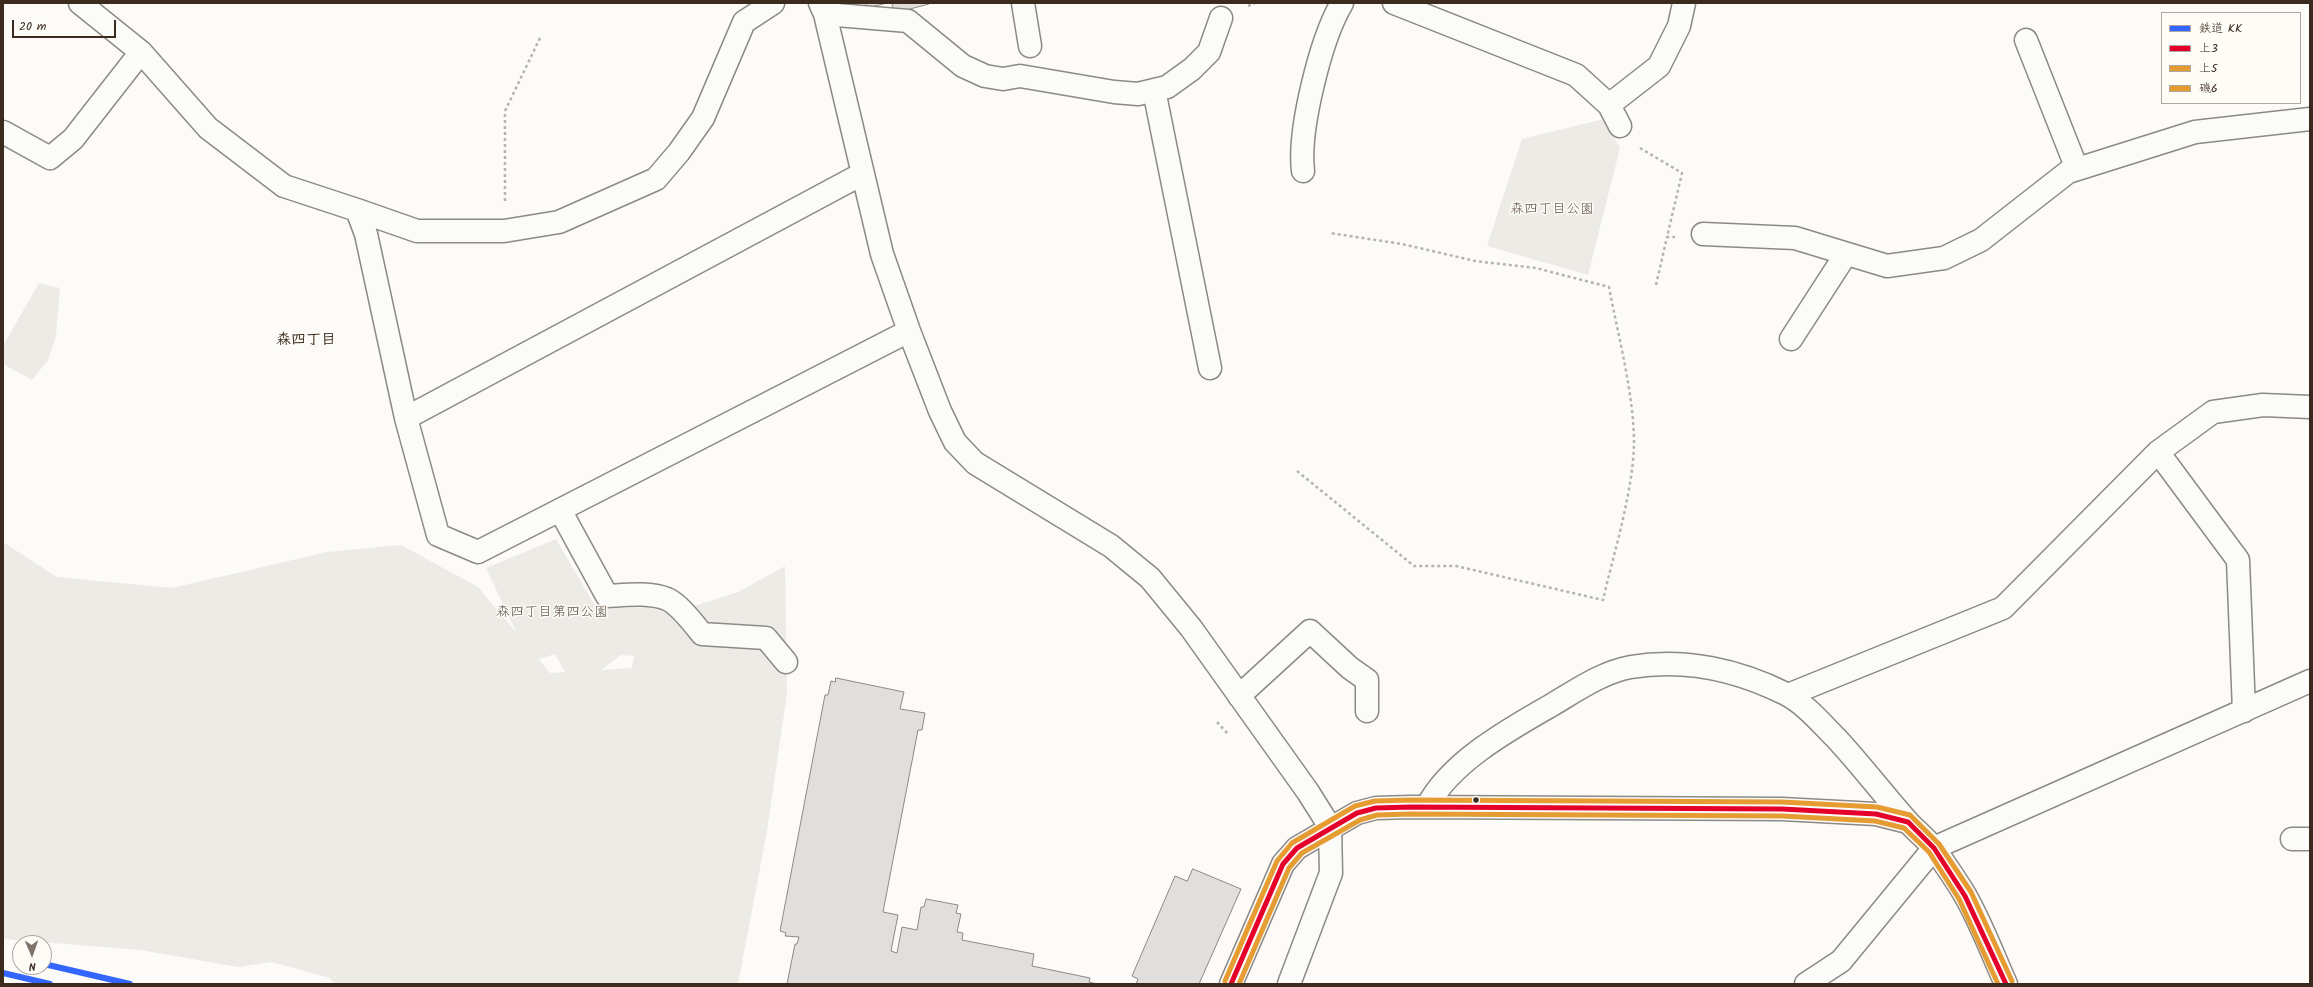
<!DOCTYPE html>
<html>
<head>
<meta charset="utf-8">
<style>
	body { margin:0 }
	#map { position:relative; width:2313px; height:987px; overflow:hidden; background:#fcfbf8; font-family:Kalam,"Klee One",sans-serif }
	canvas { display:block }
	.frame { position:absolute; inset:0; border:4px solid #3b2a1e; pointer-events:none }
	.legend { position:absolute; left:2161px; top:12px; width:140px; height:92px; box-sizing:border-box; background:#fdfcf7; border:1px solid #afa8a0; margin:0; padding:5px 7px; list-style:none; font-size:12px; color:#3b2a1e }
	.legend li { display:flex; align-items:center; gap:8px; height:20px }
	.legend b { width:20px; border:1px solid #afa8a0 }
	.north { position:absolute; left:12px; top:935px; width:40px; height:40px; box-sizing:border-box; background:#fdfcf7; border:1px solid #afa8a0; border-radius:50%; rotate:178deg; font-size:11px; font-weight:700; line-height:16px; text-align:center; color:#3b2a1e }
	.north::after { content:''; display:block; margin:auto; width:14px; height:18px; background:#7f736a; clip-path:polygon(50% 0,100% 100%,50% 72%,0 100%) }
	.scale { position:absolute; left:12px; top:20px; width:104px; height:18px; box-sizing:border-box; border:2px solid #3b2a1e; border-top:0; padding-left:5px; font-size:12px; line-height:14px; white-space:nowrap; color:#3b2a1e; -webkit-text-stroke:3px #fdfcf7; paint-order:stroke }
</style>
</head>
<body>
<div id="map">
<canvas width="2313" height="987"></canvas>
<div class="frame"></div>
<ul class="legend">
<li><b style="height:5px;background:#36f"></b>鉄道 KK</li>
<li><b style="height:5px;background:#e4002b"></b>上3</li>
<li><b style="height:5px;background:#e59c33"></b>上5</li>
<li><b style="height:5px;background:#e79c32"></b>磯6</li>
</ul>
<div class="north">N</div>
<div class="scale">20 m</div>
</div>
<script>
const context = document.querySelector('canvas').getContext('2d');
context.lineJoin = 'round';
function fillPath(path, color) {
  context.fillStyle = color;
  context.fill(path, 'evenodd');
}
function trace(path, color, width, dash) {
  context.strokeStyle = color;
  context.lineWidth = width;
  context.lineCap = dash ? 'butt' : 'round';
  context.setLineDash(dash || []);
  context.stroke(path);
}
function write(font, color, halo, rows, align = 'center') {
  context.font = font + ' Kalam,"Klee One",sans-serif';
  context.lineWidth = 3;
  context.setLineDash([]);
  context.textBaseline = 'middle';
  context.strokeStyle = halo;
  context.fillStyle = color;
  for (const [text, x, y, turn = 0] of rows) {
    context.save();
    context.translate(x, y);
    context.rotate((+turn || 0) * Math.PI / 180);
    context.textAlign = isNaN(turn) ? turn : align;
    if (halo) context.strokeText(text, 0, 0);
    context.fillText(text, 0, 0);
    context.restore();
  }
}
const green = new Path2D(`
	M1604,119L1620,148L1588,275L1487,246L1522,139Z
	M39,283L60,288L56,336L48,360L32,380L3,364V346Z
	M556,539L597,609L650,607L669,614L738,592L785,566L787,693L767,831L738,984H334L330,978L272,962L238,967L140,950L3,939V542L57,577L172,588L327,552L401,545L478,587L516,632L486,568ZM555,654L565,672L550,673L539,659ZM621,655L634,656L632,668L601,670Z`);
const building = new Path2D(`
	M866,3H887L867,8Z
	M892,3H929V4L895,13Z
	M836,678L904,692L900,709L925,713L922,730H918L883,912L898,915L891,951L897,953L902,927L917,930L921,907H924L926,899L958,905L956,913L961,914L957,932L963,933L962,940L1034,954L1032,966L1090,978L1089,982L1097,984H787L795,944H797L799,937L785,936L786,933L780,931L825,695H828L831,681L835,682Z
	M1193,869L1241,889L1199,984H1136L1138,979L1132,976L1175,876L1187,881Z`);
const path = new Path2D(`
	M1248,6L1255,3
	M1640,148L1682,173L1667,237H1675
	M505,201V111L540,38
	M1656,285L1667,237
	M1297,471L1414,566H1456L1603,600C1614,552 1633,492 1634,443C1634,395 1618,335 1609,287L1536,268L1475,261L1402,244L1330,233
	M1217,722L1228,734`);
const minor = new Path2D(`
	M80,3L141,52L208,128L284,186L357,210L366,234L406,418L438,535L478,552L909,331
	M820,3L825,14L882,254L909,331L940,411L955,442L975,463L1111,546L1150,578L1191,628L1308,792L1330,827L1331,873L1289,984
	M1023,3L1030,46
	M1394,3L1576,75L1609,105L1659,66L1679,26L1684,3
	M825,14L908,21L963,66L985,76L1003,79L1020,76L1114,92L1138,94L1167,87L1192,69L1209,52L1221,18
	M2026,40L2077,169
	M1154,90L1210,368
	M1609,105L1620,126
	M3,132L50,158L73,139L141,52
	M1303,171C1298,130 1321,38 1342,3
	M357,210L417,231H504L559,222L656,179L679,152L703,118L744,22L773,3
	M1703,234L1795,238L1887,266L1944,258L1981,240L2068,172L2195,132L2310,119
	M1791,339L1846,254
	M406,418L862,174
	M2158,452L2238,560L2244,711
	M560,510L607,596C626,595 649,592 667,599C679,604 694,624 702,634L766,638L786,662
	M1788,695L2003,608L2158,452L2213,412L2263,405L2310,407
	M1239,696L1310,631L1350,668L1367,680V711
	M1427,807C1449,763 1508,730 1550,706C1574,692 1602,672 1631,667C1684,658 1738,670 1786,694C1805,704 1821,723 1836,738C1861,765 1883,794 1907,821C1916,831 1927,839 1935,850C1945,864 1956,880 1965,895C1981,923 1993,955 2006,984
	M2292,839H2310
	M1231,984L1283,864L1297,848L1357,813L1376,808L1411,807L1782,809L1876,814L1908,822
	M1806,984L1841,961L1934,848L2310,681`);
const bus1 = new Path2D(`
	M1231,984L1283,864L1297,848L1357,813L1376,808L1411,807L1782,809L1876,814L1908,822L1934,848L1965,896L2006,984`);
const bus2 = new Path2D(`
	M1239,984L1289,868L1302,853L1360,820L1377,815L1411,814L1782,816L1875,821L1904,828L1929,852L1959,899L1998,984`);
const bus3 = new Path2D(`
	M1225,981L1277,861L1292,843L1355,806L1375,801L1411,800L1782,802L1877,807L1910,815L1939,844L1971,892L2012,981`);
const rail1 = new Path2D(`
	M44,964L130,984
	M3,973L50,984`);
const markers = [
	[1476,800,3.5,"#3b2a1e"]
];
const parkNames = [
	["森四丁目公園",1552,211],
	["森四丁目第四公園",552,614]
];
const neighbourhoodNames = [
	["森四丁目",306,341]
];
fillPath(green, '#edebe6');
fillPath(building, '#e0dfdc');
trace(building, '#8d8985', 1);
trace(minor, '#8d8985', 25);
trace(path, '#b6b4b1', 2.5, [3, 3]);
trace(minor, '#fbfbf9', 22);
trace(bus1, '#e4002b', 5);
trace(bus2, '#e59c33', 5);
trace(bus3, '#e79c32', 5);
trace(rail1, '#36f', 6);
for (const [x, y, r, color] of markers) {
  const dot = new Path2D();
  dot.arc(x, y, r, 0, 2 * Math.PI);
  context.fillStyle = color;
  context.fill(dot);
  trace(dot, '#fdfcf7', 1.5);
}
write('14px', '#64574c', '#fdfcf7', parkNames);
write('bold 15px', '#3b2a1e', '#fdfcf7', neighbourhoodNames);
</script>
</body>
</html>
